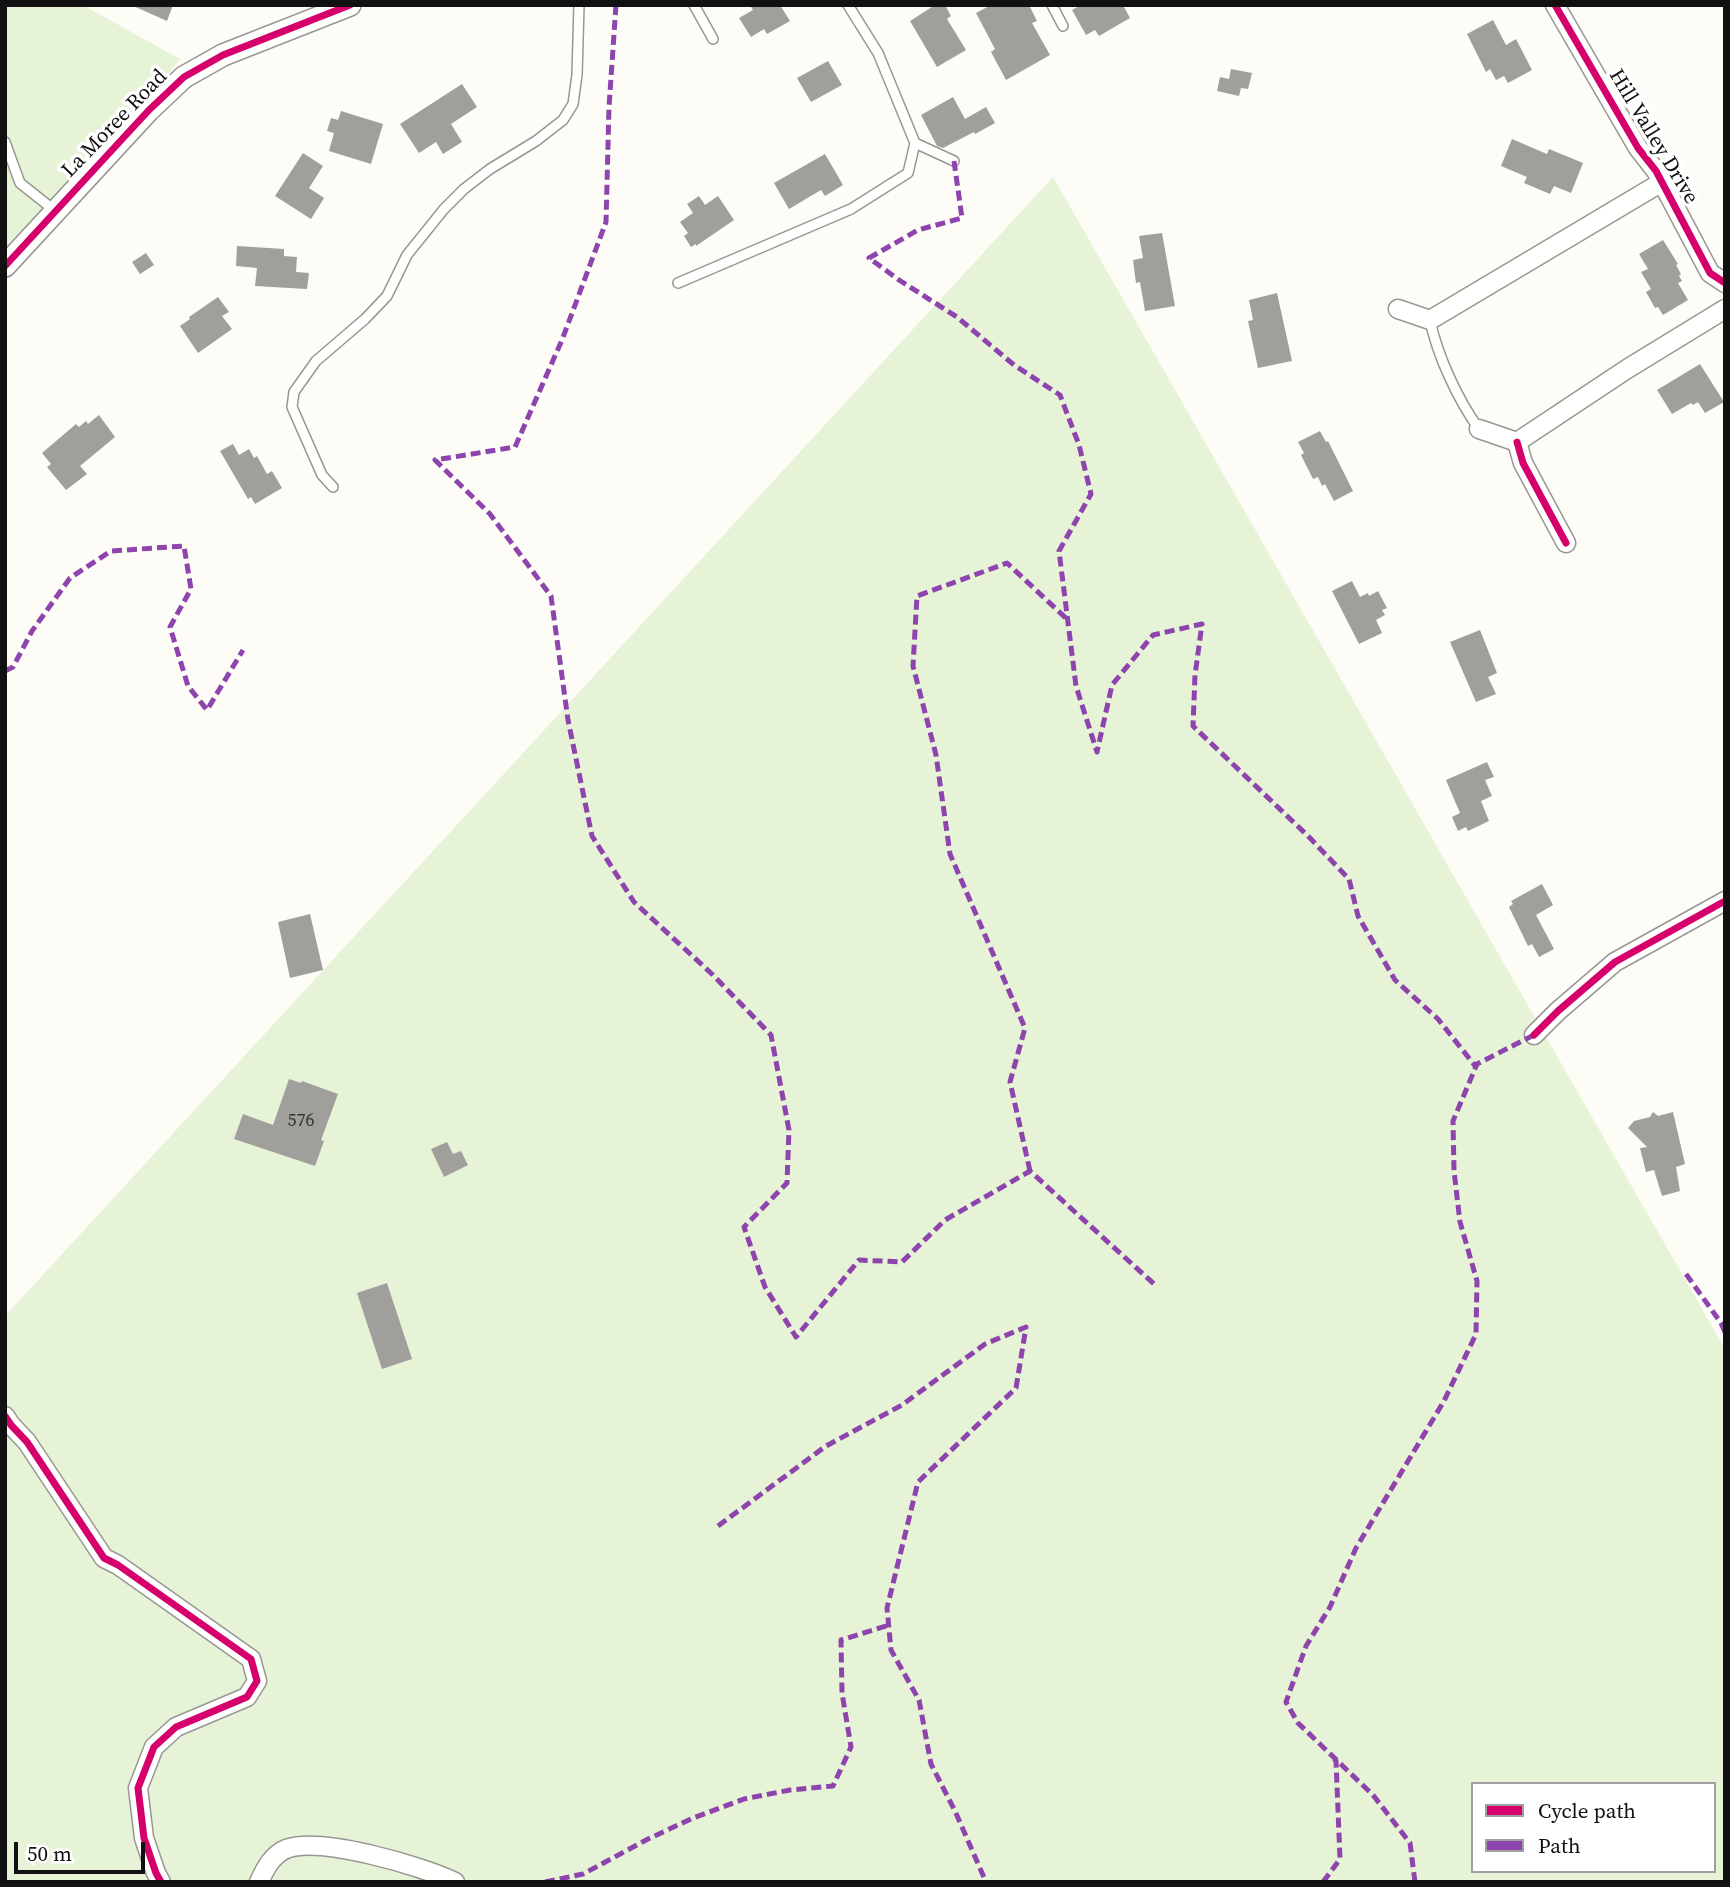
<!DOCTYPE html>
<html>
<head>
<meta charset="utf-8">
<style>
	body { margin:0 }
	#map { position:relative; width:1730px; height:1887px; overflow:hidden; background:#fdfcf7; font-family:"Source Serif 4",serif }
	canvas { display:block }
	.frame { position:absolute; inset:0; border:7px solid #111; pointer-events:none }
	.legend { position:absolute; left:1471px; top:1782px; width:245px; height:91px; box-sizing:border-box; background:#fff; border:2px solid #a0a0a0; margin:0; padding:9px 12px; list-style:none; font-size:21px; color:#111 }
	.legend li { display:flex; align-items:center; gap:14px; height:35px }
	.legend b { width:35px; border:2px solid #a0a0a0 }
	.scale { position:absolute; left:14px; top:1842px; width:131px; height:32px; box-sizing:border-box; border:4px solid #111; border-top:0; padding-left:9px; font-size:21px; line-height:24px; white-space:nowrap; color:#111; -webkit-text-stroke:5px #fff; paint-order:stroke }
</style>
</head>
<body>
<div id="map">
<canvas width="1730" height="1887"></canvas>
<div class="frame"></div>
<ul class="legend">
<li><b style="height:9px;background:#d6006c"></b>Cycle path</li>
<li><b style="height:9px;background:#8e44ad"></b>Path</li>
</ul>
<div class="scale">50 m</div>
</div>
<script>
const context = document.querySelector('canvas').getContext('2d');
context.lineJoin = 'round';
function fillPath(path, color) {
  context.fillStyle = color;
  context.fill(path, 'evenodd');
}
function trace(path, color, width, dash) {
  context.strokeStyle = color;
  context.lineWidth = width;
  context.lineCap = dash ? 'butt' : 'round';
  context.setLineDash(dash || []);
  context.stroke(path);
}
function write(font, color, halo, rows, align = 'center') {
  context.font = font + ' "Source Serif 4",serif';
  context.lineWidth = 7;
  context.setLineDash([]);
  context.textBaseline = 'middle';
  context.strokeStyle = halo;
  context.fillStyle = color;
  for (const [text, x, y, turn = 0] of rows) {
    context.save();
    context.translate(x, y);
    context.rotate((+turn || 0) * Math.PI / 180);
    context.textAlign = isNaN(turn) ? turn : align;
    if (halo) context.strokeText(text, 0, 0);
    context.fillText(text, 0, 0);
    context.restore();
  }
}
const green = new Path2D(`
	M5,5H83L180,59L82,184L5,266Z
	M1053,177L1725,1349V1882H5V1316ZM1473,1784H1714V1871H1473Z`);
const building = new Path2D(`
	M131,5H173L167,21Z
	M750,5H780L790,21L767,34L764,29L751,37L739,18L753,10Z
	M935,5H945L951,16L947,19L966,50L937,67L910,21Z
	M991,5H1029L1037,21L1032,23L1050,55L1006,80L991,52L995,49L976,13Z
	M1081,5H1123L1130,18L1099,36L1095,30L1086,35L1072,10Z
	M1493,20L1506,45L1516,39L1532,70L1508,83L1504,76L1496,80L1490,69L1486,72L1467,34Z
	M828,61L842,85L811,102L797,78Z
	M1231,69L1252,73L1248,89L1241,88L1239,96L1217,91L1220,77L1229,79Z
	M462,84L477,107L451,124L462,142L443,154L436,142L419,153L400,124Z
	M953,97L965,119L986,107L995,123L975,134L974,132L943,148L937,146L921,115Z
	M341,111L383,124L371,164L329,151L334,133L327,131L331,118L338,120Z
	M1512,139L1547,154L1549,149L1583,163L1571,193L1554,186L1550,194L1524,183L1527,177L1501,166Z
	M303,153L323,166L309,188L324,198L311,219L275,196Z
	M825,154L843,185L825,196L821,190L789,209L774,183Z
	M699,196L705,205L718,196L734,220L696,246V244L691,247L684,236L688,233L680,222L693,213L687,204Z
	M1162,233L1175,306L1145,311L1140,282L1136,283L1133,260L1143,258L1139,236Z
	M1663,240L1678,264L1676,265L1681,274L1679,276L1682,281L1678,283L1688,300L1663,315L1658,307L1655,308L1646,292L1651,289L1641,272L1648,269L1639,254Z
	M237,246L284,249V256L297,257L296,272L309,273L307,289L255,286L257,268L236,266Z
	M146,253L154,265L140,274L132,262Z
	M1277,293L1292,361L1258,368L1248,321L1253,320L1249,300Z
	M218,297L229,312L222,316L232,329L198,353L180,326L190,319L189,317Z
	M1700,364L1724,402L1705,413L1698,402L1693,405L1691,403L1672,414L1657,390Z
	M99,415L115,437L80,466L87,474L66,490L47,467L51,464L42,453L76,424L79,427L86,421L88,424Z
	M1320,431L1326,442L1328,441L1353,491L1334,501L1325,484L1322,486L1318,477L1313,479L1301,455L1304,453L1298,442Z
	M233,444L239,455L249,449L254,458L257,456L267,474L272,471L282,488L255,504L251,497L248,499L220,451Z
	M1352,581L1360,597L1368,593L1369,596L1378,591L1387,608L1382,610L1385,615L1376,620L1382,633L1359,644L1332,591Z
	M1480,630L1497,673L1488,677L1496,694L1476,702L1450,642Z
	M1487,762L1494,777L1485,780L1492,796L1481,801L1489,821L1468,831L1466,827L1458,831L1452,817L1460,813L1446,780Z
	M1542,884L1553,905L1536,915L1554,949L1539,957L1532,944L1528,946L1509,907L1513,904L1511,901Z
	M310,914L323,970L290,978L278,922Z
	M289,1079L301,1083L302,1081L338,1094L321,1140L324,1141L315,1166L234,1139L243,1114L273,1125Z
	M1653,1112L1658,1116L1673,1112L1685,1164L1676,1167L1680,1191L1662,1196L1654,1170L1646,1172L1640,1148L1647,1147L1628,1128L1634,1121L1650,1117Z
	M447,1142L453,1154L461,1151L468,1165L444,1177L431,1149Z
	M387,1283L412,1359L382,1369L357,1293Z`);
const service = new Path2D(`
	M694,5L713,39
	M848,5L878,53L915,143L954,161
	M1052,5L1063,26
	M5,142L20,183L54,210
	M678,283L851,209L908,173L915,143
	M1430,320C1437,355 1458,400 1479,429
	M333,487L322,475L292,407L294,392L316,361L365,319L387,296L407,255L444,209L464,189L490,169L536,141L563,120L573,104L577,75L579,5`);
const minor = new Path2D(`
	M1555,5L1638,148L1656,171L1710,273L1725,283
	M1398,309L1430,320L1662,182
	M1479,429L1517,442
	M1517,442L1627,369L1725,309
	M1517,442L1523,463L1566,543
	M1534,1035L1558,1011L1615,962L1725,901
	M5,1416L11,1425L27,1442L104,1558L118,1565L251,1659L257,1681L247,1697L176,1727L154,1747L138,1788L144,1838L156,1873L161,1882
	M259,1882C265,1869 272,1855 286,1849C320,1836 422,1866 455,1882`);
const tertiary = new Path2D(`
	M5,266L149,110L184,77L223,55L350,5`);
const quiet = new Path2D(`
	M616,5L609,107L606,222L562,340L515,447L435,460L490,514L551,596L568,720L592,836L634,902L713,975L771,1035L789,1130L787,1183L744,1227L765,1287L796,1337L859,1260L902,1262L945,1220L1030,1171L1154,1284
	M954,161L962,218L918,230L869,258L899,280L957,317L1014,365L1060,395L1079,445L1091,494L1059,551L1076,686L1097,752L1112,685L1153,635L1202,624L1195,675L1193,726L1308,836L1349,879L1358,916L1395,980L1438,1019L1476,1067
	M5,671L13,667L32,631L70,578L111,551L184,546L191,589L170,627L188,686L207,710L243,650
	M1030,1171L1010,1082L1025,1028L950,854L936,755L913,666L917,596L1007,563L1069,621
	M1686,1274L1721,1323L1725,1332
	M718,1526L826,1446L902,1405L985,1344L1026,1327L1016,1388L918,1482L887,1608L891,1650L919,1700L931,1764L955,1811L986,1882
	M545,1882L583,1874L648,1839L693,1818L744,1799L790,1790L833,1786L851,1747L842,1693L841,1640L889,1625
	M1323,1882L1340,1859L1336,1761L1334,1759
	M1415,1882L1410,1843L1373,1795L1298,1723L1286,1702L1306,1646L1330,1607L1356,1548L1444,1401L1476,1334L1477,1281L1460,1222L1454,1171L1453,1121L1477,1064L1534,1035`);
const cycleway = new Path2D(`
	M1555,5L1638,148L1656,171L1710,273L1725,283
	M5,266L149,110L184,77L223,55L350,5
	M1517,442L1523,463L1566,543
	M1534,1035L1558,1011L1615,962L1725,901
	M5,1416L11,1425L27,1442L104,1558L118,1565L251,1659L257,1681L247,1697L176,1727L154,1747L138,1788L144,1838L156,1873L161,1882`);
const numberNames = [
	["576",301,1121]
];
const streetNames = [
	["La Moree Road",115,124,-46],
	["Hill Valley Drive",1653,137,59]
];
fillPath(green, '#e7f3d7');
fillPath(building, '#a19f9c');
trace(service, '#979795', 12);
trace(minor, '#979795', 21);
trace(tertiary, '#979795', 24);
trace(service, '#fffffe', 9);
trace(minor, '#fffffe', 18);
trace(tertiary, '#fffffe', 21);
trace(quiet, '#8e44ad', 5, [10, 5]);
trace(cycleway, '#d6006c', 7);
write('18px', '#353434', null, numberNames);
write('21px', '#111', '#fff', streetNames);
</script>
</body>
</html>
